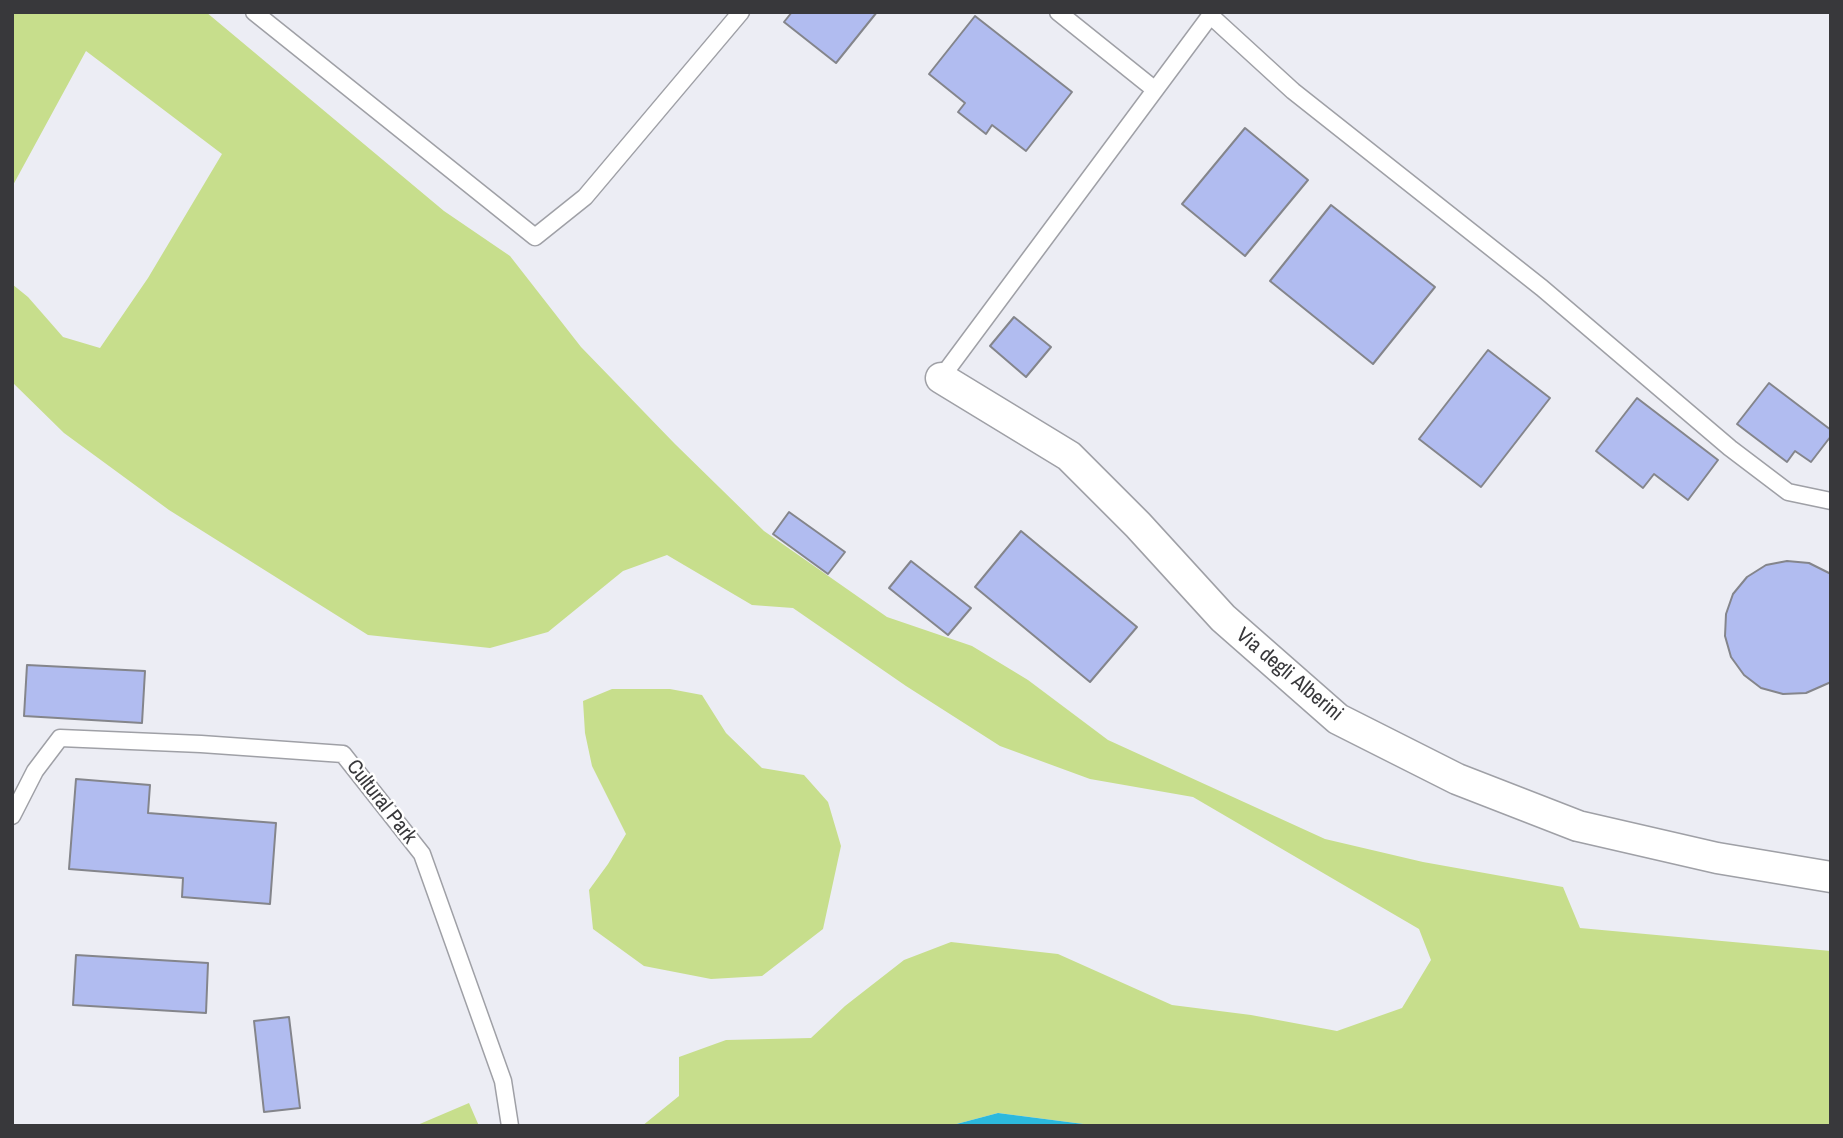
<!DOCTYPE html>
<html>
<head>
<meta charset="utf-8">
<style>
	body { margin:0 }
	#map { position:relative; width:1843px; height:1138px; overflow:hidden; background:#ecedf4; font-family:"Archivo Narrow",sans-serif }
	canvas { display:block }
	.frame { position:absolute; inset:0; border:14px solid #38383b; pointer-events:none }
</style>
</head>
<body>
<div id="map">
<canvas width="1843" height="1138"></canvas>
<div class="frame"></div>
</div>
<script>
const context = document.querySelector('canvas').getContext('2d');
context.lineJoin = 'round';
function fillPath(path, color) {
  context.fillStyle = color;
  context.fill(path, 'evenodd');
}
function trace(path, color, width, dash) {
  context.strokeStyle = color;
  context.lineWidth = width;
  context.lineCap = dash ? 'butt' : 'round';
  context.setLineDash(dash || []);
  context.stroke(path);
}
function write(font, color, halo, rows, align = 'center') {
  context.font = font + ' "Archivo Narrow",sans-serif';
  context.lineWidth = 5;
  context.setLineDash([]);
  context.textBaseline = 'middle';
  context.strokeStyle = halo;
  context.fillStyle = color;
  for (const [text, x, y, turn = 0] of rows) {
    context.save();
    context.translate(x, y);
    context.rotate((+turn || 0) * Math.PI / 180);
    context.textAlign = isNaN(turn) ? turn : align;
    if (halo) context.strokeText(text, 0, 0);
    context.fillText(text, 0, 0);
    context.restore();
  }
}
const green = new Path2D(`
	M12,12H206L444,211L510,256L581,347L675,444L764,531L887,617L972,646L1028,680L1108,740L1325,839L1423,862L1563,887L1580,928L1831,951V1126H1099L998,1113L949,1126H642L679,1096V1057L726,1040L811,1038L845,1006L904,960L951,942L1058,954L1172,1005L1251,1015L1337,1031L1402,1008L1431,960L1419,929L1193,797L1090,779L1000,746L906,686L793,608L752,605L667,555L623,571L548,632L490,648L368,635L169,510L64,433L12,382V284L28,297L63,337L100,348L148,278L222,154L86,51L12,187Z
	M612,689H670L702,695L726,733L762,768L804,775L828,802L841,846L823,929L762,976L711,979L644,966L593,929L589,890L608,864L626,834L592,766L585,733L583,701Z
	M469,1103L479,1126H415Z`);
const water = new Path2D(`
	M998,1113L1099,1126H949Z`);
const building = new Path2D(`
	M792,12H877L836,63L784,22Z
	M975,16L1072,92L1026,151L992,125L986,134L958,112L965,103L929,74Z
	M1245,128L1308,180L1245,256L1182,204Z
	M1331,205L1435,287L1373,364L1270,281Z
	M1014,317L1051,347L1026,377L990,346Z
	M1488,350L1550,398L1481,487L1419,439Z
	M1769,383L1831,430V436L1811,462L1795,451L1787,462L1737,424Z
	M1637,398L1718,460L1688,500L1654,474L1643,488L1596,451Z
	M789,512L845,552L828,574L773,534Z
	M1021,531L1137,627L1090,682L975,587Z
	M911,561L971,608L948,635L889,588Z
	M1787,561L1809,563L1831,574V682L1806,693L1783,694L1761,688L1744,675L1731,657L1725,636L1726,614L1733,594L1747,577L1766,565Z
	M27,665L145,671L142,723L24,716Z
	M76,779L150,785L148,813L276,823L270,904L182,897L183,878L69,869Z
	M76,955L208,963L206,1013L73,1005Z
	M289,1017L300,1108L264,1112L254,1021Z`);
const service = new Path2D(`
	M254,12L535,237L585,197L741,12
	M1058,12L1154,89
	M1211,16L1293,91L1542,288L1730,448L1788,492L1831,501
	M941,378L1213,12
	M12,816L35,771L60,738L201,744L343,754L422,854L503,1081L510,1126`);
const minor = new Path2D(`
	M941,378L1069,456L1138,525L1223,618L1338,719L1457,779L1578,826L1717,858L1831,877`);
const streetNames = [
	["Via degli Alberini",1289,675,40],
	["Cultural Park",381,802,52]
];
fillPath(green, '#c7de8c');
fillPath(water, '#2cb9dd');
fillPath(building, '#b1bcf0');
trace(building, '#84858b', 2);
trace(service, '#9fa0a6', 19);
trace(minor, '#9fa0a6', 33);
trace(service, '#fff', 16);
trace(minor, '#fff', 30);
write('21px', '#38383b', '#fff', streetNames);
</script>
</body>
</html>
